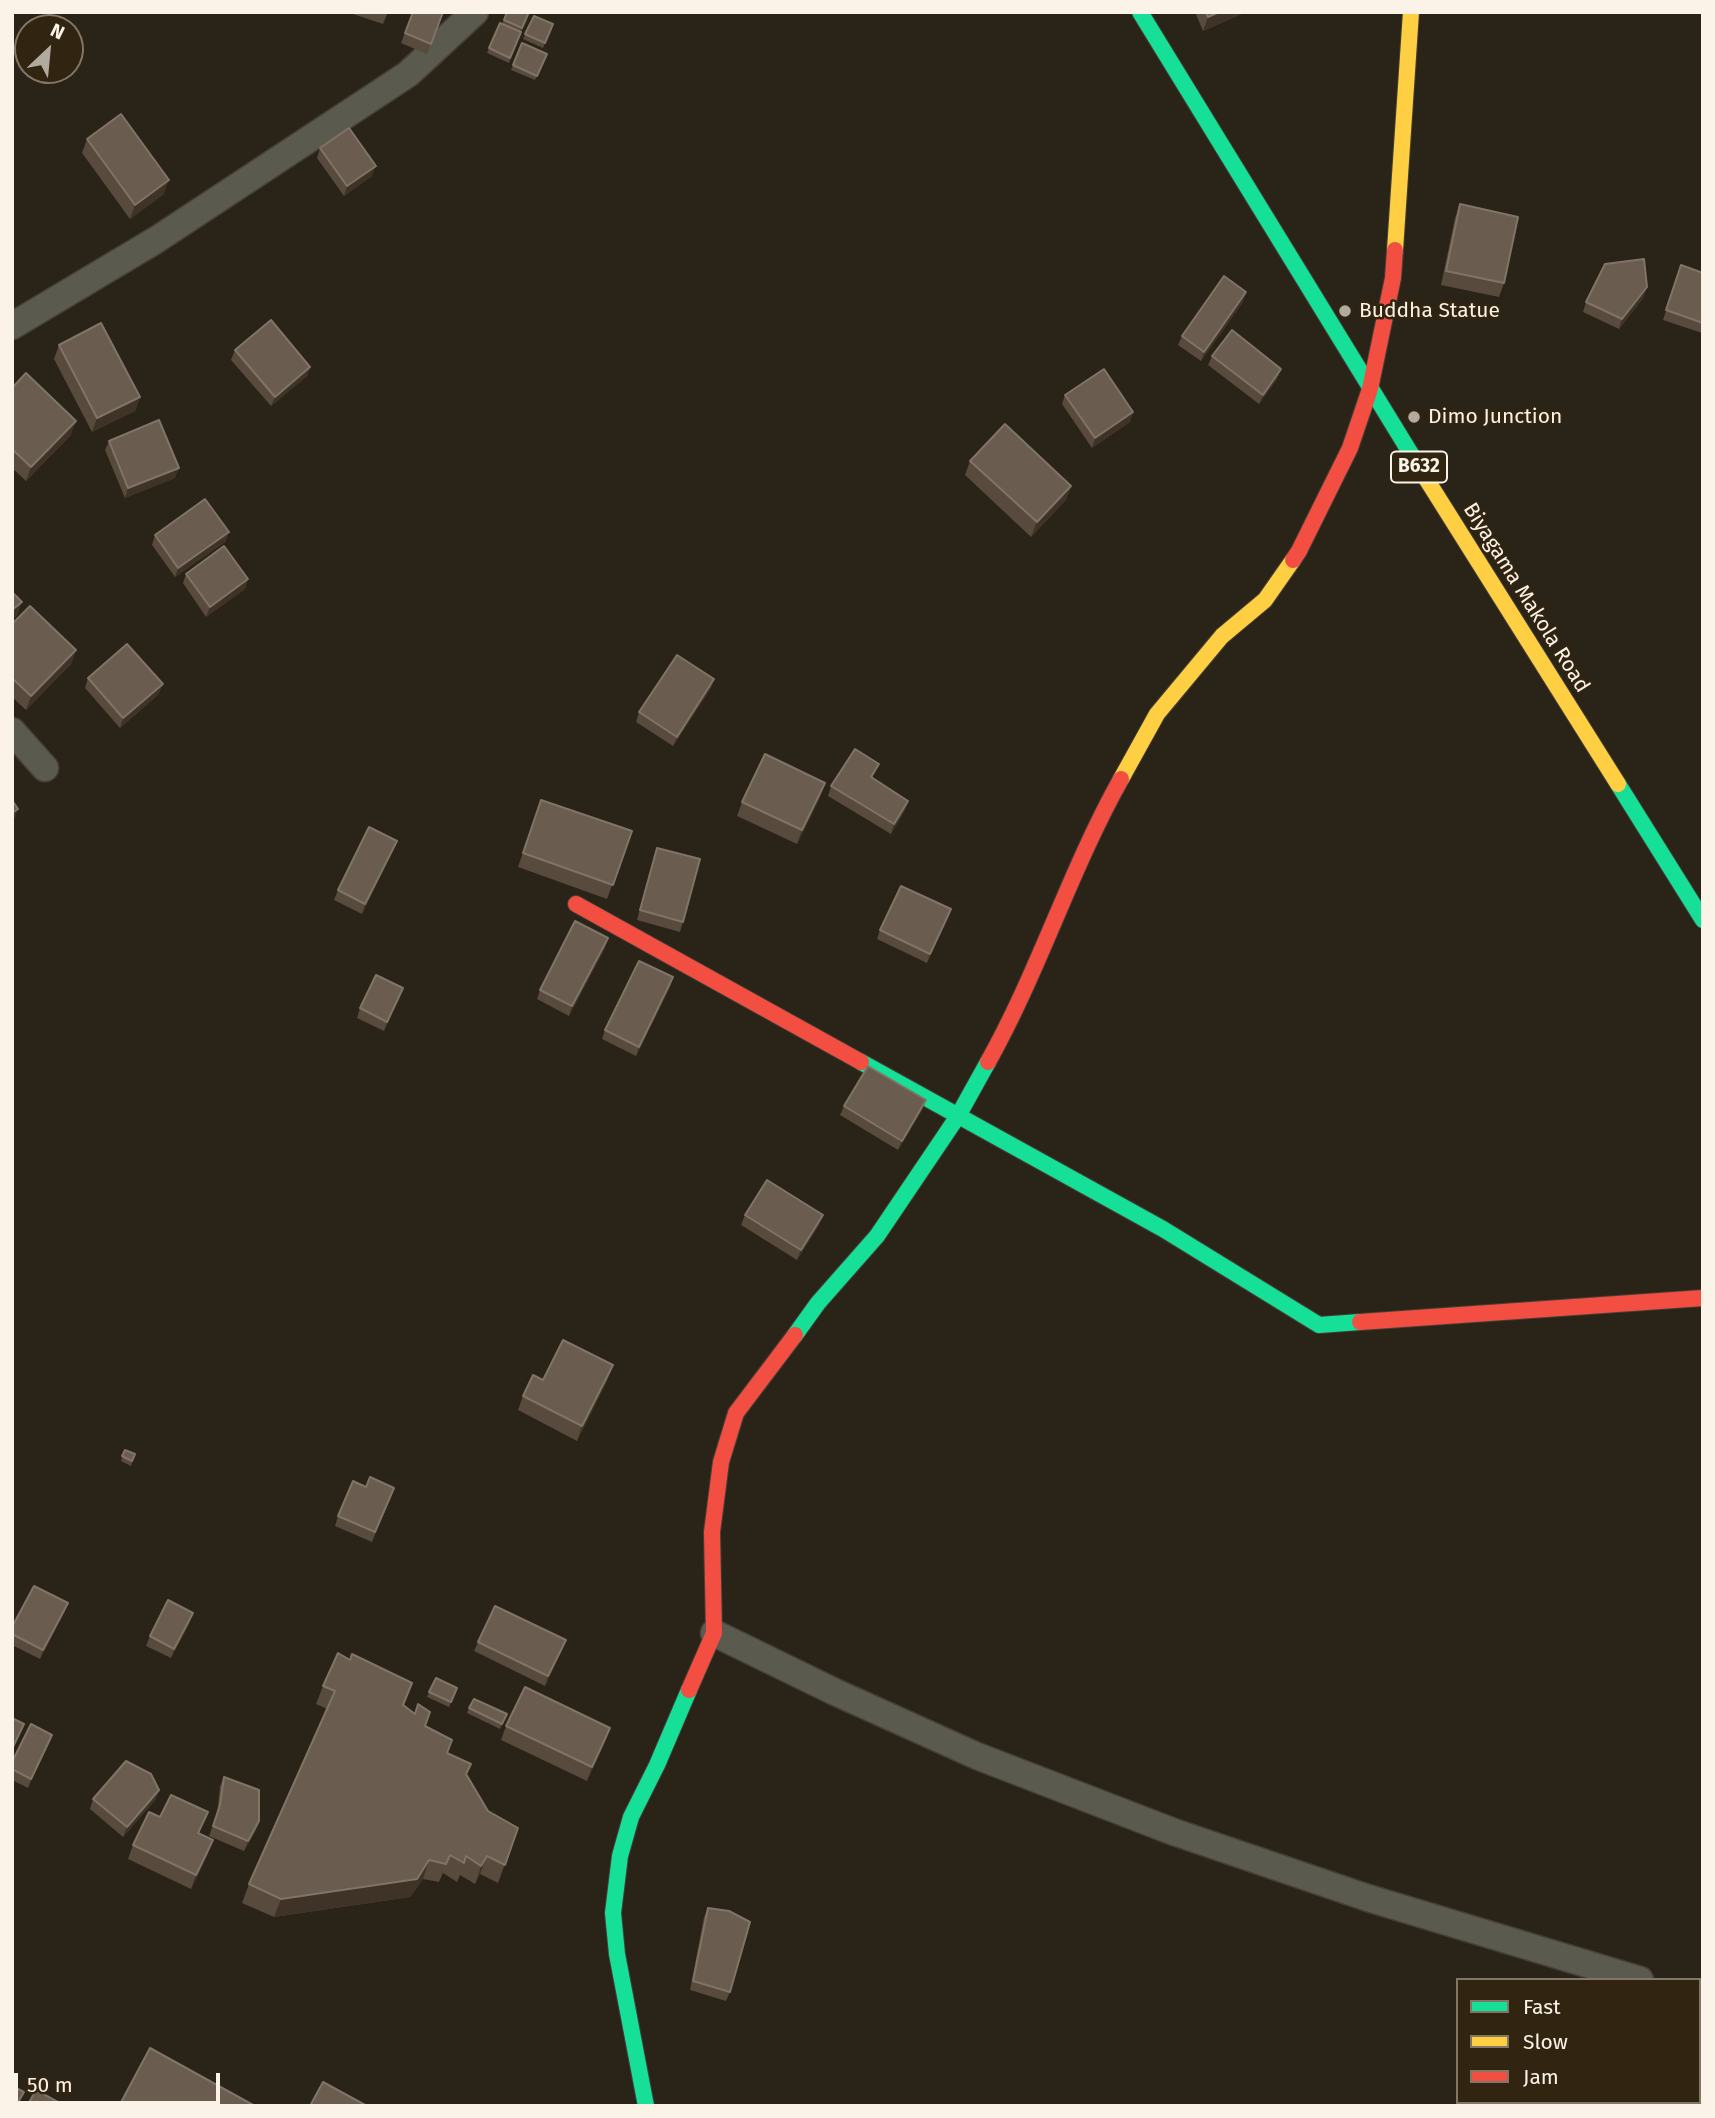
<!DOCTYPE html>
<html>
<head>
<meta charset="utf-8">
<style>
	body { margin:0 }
	#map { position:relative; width:1715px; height:2118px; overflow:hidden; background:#2a2318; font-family:"Fira Sans",sans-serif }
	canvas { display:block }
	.frame { position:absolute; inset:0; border:14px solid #fbf3e7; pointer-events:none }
	.legend { position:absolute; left:1456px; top:1978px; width:245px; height:126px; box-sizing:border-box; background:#312511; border:2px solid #827767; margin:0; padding:9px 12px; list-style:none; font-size:21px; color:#fbf3e7 }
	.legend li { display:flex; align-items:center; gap:14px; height:35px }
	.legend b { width:35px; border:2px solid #827767 }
	.north { position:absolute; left:14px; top:14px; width:70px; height:70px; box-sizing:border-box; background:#312511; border:2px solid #827767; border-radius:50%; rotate:26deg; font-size:19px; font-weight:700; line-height:28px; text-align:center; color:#fbf3e7 }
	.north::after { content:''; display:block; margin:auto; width:24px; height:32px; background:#b2aa9f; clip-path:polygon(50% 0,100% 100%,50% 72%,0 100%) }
	.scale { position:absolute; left:14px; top:2073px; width:206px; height:32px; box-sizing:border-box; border:4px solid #fbf3e7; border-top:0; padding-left:9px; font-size:21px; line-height:24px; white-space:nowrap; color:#fbf3e7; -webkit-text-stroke:5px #312511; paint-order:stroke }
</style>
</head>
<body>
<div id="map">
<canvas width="1715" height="2118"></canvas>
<div class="frame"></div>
<ul class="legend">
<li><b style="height:9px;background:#16e098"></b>Fast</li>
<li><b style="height:9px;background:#ffcf43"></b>Slow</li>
<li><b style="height:9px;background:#f24e42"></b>Jam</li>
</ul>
<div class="north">N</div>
<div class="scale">50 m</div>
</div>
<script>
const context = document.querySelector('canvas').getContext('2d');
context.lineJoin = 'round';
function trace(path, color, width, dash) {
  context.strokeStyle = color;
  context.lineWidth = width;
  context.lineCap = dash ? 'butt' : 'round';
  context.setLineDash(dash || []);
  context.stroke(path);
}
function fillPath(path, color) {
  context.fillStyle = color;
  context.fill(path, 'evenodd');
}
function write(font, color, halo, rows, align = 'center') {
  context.font = font + ' "Fira Sans",sans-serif';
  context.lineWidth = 5;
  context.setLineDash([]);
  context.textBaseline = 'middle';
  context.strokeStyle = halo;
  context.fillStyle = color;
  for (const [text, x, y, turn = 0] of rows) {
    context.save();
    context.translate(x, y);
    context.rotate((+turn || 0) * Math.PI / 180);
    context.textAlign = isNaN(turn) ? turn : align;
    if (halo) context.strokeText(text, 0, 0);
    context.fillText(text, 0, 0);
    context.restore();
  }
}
const street = new Path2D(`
	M12,326L156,240L408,74L475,12
	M12,731L45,768
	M714,1633L835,1692L977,1756L1174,1832L1368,1898L1640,1980
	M1699,1996H1703`);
const fast = new Path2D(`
	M1140,12L1427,480
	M1618,784L1703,920
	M861,1062L1163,1229L1319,1325L1360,1322
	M795,1335L818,1303L877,1236L958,1116L988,1062
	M646,2106L617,1954L613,1913L620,1856L631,1817L657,1765L689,1690`);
const slow = new Path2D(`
	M1395,250L1411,12
	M1427,480L1618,784
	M1121,779L1157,714L1222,636L1265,600L1293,560`);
const jam = new Path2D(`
	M1293,560L1299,551L1350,448L1370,389L1393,278L1395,250
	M576,904L861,1062
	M988,1062C1039,971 1070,870 1121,779
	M1360,1322L1703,1298
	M689,1690L714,1633L712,1532L721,1462L736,1413L795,1335`);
const wall = new Path2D(`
	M347,12H388L383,24Z
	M413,12H444L427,54L401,43Z
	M507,12H529L509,63L487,53L500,23L502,24Z
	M1195,12H1246L1203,31Z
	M534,16L553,24L543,48L523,39Z
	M522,43L547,54L535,80L511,70Z
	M87,139L164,194L130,219L82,153Z
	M320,148L372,176L344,196L317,158Z
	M1460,204L1504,283L1499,297L1441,285L1455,218Z
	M1681,265L1703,273V330L1702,333L1663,320Z
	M1644,297L1619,329L1583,312L1586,302Z
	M1243,302L1201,361L1178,345L1182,336Z
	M59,345L140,397L135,411L92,432L54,359Z
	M235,350L310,367L307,376L271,406L231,360Z
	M1212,356L1281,369L1277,379L1259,404L1208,365Z
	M12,388L71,435L26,481L12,468Z
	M1065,395L1133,412L1130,422L1092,448L1062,404Z
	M109,441L175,478L125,498L105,450Z
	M970,461L1071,486L1066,500L1031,537L965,475Z
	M229,532L225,542L175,577L152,545L155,535Z
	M186,574L248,579L245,589L206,617L183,583Z
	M12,624L76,650L71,664L26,710L12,697Z
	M88,678L159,694L120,728L85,688Z
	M714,679L711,688L673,746L636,722L639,712Z
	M879,764L872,778L908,801L905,810L891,834L828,796L831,786Z
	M820,797L797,844L737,816L742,802Z
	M541,800L632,831L607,899L518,867Z
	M657,848L683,922L680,932L637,920Z
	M393,850L362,914L334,900L338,890Z
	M951,909L927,963L877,939L880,930Z
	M608,938L605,948L569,1016L537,999L540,990Z
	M673,977L670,987L636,1056L602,1039L605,1030Z
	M403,988L384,1031L357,1018L360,1008Z
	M926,1100L922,1110L898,1150L840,1115L844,1106Z
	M745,1215L819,1225L797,1260L741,1225Z
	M608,1379L577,1441L518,1410L523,1396L543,1380Z
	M125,1450L135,1454L131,1466L121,1461Z
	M366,1487L394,1488L372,1542L335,1526L338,1516Z
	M68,1603L64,1613L40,1659L12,1645V1627Z
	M190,1622L171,1658L146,1646L150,1636Z
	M478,1642L562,1650L545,1686L474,1651Z
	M323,1686L404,1706L425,1726L452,1740L447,1753L467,1775L488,1811L518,1828L498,1883L480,1874L475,1884L460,1875L457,1882L443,1873L439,1882L423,1879L410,1897L274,1917L242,1903L249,1884L327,1709L316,1704Z
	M457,1688L449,1707L427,1697L429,1692Z
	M469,1708L507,1714L500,1729L467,1713Z
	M506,1726L610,1728L605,1742L587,1781L501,1740Z
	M52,1735L28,1788L12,1780V1762Z
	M224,1777L256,1830L244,1851L209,1836L217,1814L220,1786Z
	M93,1799H156L123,1837L90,1809Z
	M208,1812L199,1833L208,1854L191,1889L128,1859L133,1845L160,1817Z
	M708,1908L730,1992L726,2001L690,1990L704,1917Z`);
const shadedWall = new Path2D(`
	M1219,12H1246L1203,31L1208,17Z
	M376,166L372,176L344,196L347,186Z
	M169,180L164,194L130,219L135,205Z
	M1647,287L1644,297L1619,329L1622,319Z
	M1246,292L1243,302L1201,361L1204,352Z
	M310,367L307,376L271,406L275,397Z
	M1281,369L1277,379L1259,404L1263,395Z
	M140,397L135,411L92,432L97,418Z
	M1133,412L1130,422L1092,448L1095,438Z
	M76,421L71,435L26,481L31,467Z
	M179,468L175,478L125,498L128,488Z
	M1071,486L1066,500L1031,537L1037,522Z
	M229,532L225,542L175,577L178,568Z
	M248,579L245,589L206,617L210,607Z
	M22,602L17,616L12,620V610Z
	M76,650L71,664L26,710L31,696Z
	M714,679L711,688L673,746L677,737Z
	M163,684L159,694L120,728L123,718Z
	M825,783L820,797L797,844L802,830Z
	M908,801L905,810L891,834L894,824Z
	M18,809L15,818L12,820V813Z
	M397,841L393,850L362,914L365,904Z
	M951,909L948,919L927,963L930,954Z
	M608,938L605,948L569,1016L572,1006Z
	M673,977L670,987L636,1056L639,1047Z
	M403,988L400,998L384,1031L387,1022Z
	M926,1100L922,1110L898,1150L902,1141Z
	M823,1215L819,1225L797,1260L801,1250Z
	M613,1365L608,1379L577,1441L582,1426Z
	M68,1603L64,1613L40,1659L43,1650Z
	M193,1613L190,1622L171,1658L174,1649Z
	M566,1640L562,1650L545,1686L548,1676Z
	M610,1728L605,1742L587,1781L592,1767Z
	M52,1735L49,1744L28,1788L31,1779Z
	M159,1790L156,1799L123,1837L127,1827Z
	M259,1821L256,1830L244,1851L248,1841Z
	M213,1840L208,1854L191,1889L196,1875Z
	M487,1856L480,1874L475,1884L481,1866Z
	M429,1860L423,1879L410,1897L274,1917L281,1899Z`);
const building = new Path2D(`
	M413,12H443L431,44L405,33Z
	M507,12H529L522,28L504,20Z
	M1206,12H1219L1208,17Z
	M534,16L553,24L545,43L525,34Z
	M500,23L521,32L510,58L489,48Z
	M522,43L547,54L537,76L513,65Z
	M121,114L169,180L135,205L87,139Z
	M349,128L376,166L347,186L320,148Z
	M1460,204L1518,217L1504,283L1446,271Z
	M1644,259L1647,287L1622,319L1586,302L1605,264Z
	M1681,265L1703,273V323L1666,310Z
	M1224,276L1246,292L1204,352L1182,336Z
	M271,320L310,367L275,397L235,350Z
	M101,323L140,397L97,418L59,345Z
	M1232,330L1281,369L1263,395L1212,356Z
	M1104,369L1133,412L1095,438L1065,395Z
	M26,373L76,421L31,467L12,449V388Z
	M159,420L179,468L128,488L109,441Z
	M1005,424L1071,486L1037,522L970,461Z
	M205,499L229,532L178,568L155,535Z
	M224,546L248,579L210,607L186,574Z
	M12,592L22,602L12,610Z
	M30,606L76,650L31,696L12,678V624Z
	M127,644L163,684L123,718L88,678Z
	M677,655L714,679L677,737L639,712Z
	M855,749L879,764L871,777L908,801L894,824L831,786Z
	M765,754L825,783L802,830L742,802Z
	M12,800L18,809L12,813Z
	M541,800L632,831L613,885L523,853Z
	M369,827L397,841L365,904L338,890Z
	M657,848L700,859L683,922L640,910Z
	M901,886L951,909L930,954L880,930Z
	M575,921L608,938L572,1006L540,990Z
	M639,961L673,977L639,1047L605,1030Z
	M376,975L403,988L387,1022L360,1008Z
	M868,1066L926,1100L902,1141L844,1106Z
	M767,1180L823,1215L801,1250L745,1215Z
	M563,1340L613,1365L582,1426L523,1396L533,1375L543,1380Z
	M125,1450L135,1454L132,1461L122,1456Z
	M370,1477L394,1488L375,1532L338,1516L353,1481L366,1487Z
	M34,1586L68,1603L43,1650L12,1634V1627Z
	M168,1600L193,1613L174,1649L150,1636Z
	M495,1606L566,1640L548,1676L478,1642Z
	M338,1653L350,1660L352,1654L412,1683L403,1705L415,1714L418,1704L430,1712L425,1726L452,1740L447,1753L471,1764L466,1774L488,1811L518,1828L505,1865L487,1856L481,1866L466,1856L464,1863L450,1855L446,1864L429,1860L417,1879L281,1899L249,1884L335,1691L323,1686Z
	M436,1678L457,1688L451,1702L429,1692Z
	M525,1687L610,1728L592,1767L506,1726Z
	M474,1699L507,1714L502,1724L469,1708Z
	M12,1718L24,1724L12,1749Z
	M31,1724L52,1735L31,1779L12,1769V1762Z
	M126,1761L151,1774L159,1790L127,1827L93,1799Z
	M224,1777L259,1790V1821L248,1841L213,1826L220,1805Z
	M171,1795L208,1812L198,1833L213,1840L196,1875L133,1845L149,1812L160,1817Z
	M708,1908L729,1911L750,1922L730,1992L693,1981Z
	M150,2048L255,2106H119Z
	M323,2082L367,2106H310Z
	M12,2086L24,2092L16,2106H12Z
	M36,2090L65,2106H27Z`);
const markers = [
	[1345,311,7,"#b2aa9f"],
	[1414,417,7,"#b2aa9f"]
];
const shields = [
	[1419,467,56]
];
const shieldNames = [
	["B632",1419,467]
];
const poiNames = [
	["Buddha Statue",1359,311],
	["Dimo Junction",1428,417]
];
const streetNames = [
	["Biyagama Makola Road",1526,598,58]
];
trace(street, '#463f37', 29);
trace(fast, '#463f37', 18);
trace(slow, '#463f37', 18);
trace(jam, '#463f37', 18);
trace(street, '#5b5a4f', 26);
trace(fast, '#16e098', 16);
trace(slow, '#ffcf43', 16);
trace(jam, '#f24e42', 16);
fillPath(wall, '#584a3d');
fillPath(shadedWall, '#3e3326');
fillPath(building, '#6a5c4f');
trace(building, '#807467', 2);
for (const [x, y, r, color] of markers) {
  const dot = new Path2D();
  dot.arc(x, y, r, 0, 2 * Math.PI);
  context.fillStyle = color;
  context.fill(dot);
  trace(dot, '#312511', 2.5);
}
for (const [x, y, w] of shields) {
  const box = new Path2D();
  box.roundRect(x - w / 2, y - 15.5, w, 31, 5);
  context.fillStyle = '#312511';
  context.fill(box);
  trace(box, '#fbf3e7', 2);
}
write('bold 19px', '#fbf3e7', null, shieldNames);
write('21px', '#fbf3e7', '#312511', poiNames, 'left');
write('21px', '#fbf3e7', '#312511', streetNames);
</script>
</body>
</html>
